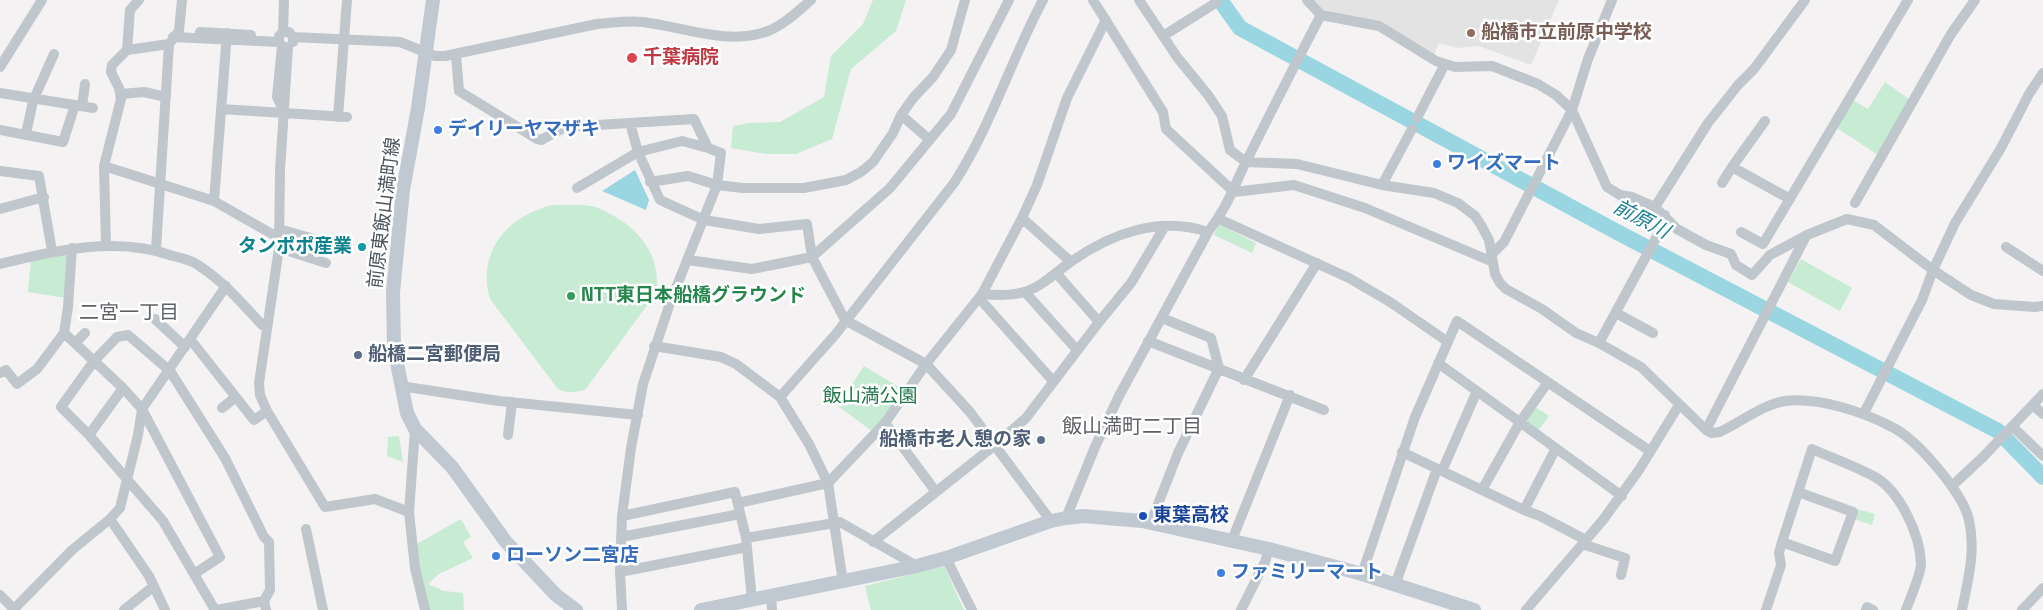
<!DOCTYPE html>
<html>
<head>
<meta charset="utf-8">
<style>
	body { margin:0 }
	canvas { display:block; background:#f4f2f2 }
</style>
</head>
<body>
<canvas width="2043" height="610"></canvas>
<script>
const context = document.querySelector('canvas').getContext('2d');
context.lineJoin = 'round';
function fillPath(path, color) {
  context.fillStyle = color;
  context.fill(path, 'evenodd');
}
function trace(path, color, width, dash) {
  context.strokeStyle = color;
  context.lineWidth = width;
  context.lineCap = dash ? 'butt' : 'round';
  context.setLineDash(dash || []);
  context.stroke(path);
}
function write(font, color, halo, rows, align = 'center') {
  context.font = font + ' "Space Grotesk","Noto Sans JP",sans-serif';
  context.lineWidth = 5;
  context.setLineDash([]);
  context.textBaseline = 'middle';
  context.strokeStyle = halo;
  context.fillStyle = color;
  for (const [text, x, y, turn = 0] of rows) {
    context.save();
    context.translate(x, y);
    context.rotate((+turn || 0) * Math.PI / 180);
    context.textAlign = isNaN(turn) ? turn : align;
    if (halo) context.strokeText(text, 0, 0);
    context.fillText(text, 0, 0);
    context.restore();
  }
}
const education = new Path2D(`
	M1310,0H1559L1531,65L1479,46L1457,48L1439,43L1434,55L1381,23L1323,12Z`);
const green = new Path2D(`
	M873,0H906L896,31L851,69L832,139L796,154H766L731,148L733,126L750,123L780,122L824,97L831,56L863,24Z
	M1885,82L1909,99L1878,155L1837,128L1853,100L1868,109Z
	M553,205C565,205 579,204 591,206C598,207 606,212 612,215C641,230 662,259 656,293L585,390C575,392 567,394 558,389L490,299C477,251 507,216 553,205Z
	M1219,224L1256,243L1252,253L1214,235Z
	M70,252L67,298L28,292L31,260Z
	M1801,259L1852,288L1840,311L1788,282Z
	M864,366L904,390L873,432L838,406Z
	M1535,407L1549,416L1538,431L1528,425L1527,418Z
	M399,436L403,462L387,456L388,437Z
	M1857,509L1875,514L1872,525L1854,519Z
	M461,519L471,537L463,542L473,558L439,574L428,584L444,591L463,593L464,610H430L420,584L415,545Z
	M944,566L964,610H871L865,586Z`);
const water = new Path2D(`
	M635,170L649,200L646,210L602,191Z`);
const river = new Path2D(`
	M1220,0L1240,28L1617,232L1998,431L2043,477`);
const street = new Path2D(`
	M1093,0L1163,112L1166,129L1234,192L1294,185L1365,208L1493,262
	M1139,0L1177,57L1208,95L1222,116L1230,150L1246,162L1297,164L1382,185L1434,193L1458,203L1475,216L1481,225L1489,240L1495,274L1500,283L1506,289L1542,309L1576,333L1599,343L1641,367L1706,430L1711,433L1720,432C1739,423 1764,404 1785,401C1819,397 1864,412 1894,428C1918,441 1963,493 1969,520C1976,551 1968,580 1962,610
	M1321,15L1379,26L1436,61L1455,67L1492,66L1538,84L1556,95L1572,110L1607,187L1620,195L1632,197L1655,207L1677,229L1706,245L1731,254L1736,265L1752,275L1770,255L1807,235L1847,219L1874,225L1933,270L1971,295L1994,304L2035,307L2043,306
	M200,32L251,35
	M283,32L284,0
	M1163,36L1217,2
	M173,37L279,42
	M293,37L400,42L435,56H445L597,24C612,23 628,20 643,22C683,27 729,46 768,31C784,25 798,11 811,0
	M288,47L280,170L279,248L259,383L260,395L267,411L325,507L375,499L409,512
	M127,50L130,10L139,0
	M456,55L459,91L537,139L541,140L565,127L694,119L708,148
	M0,67L42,0
	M0,93L93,108
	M121,94L144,92L166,97
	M82,106L85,84
	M221,109L347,117
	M283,110L277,97L282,46L279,42V36L283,32H289L293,37V42
	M901,115L930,140
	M338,117L347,0
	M1417,118L1445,64
	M1765,121L1732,167L1790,199
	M630,123L638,152L660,200L704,220L759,229L807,224L812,257L845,320L926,364L970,412L1051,521
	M0,130L63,142L75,105
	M26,134L33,101L54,54
	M104,166L214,201L279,238
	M0,171L39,176L52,251
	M650,182L688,176L717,185L743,188H804L846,180L861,172L873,162L893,133L901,115L914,97L933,77L951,50L965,0
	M1722,183L1732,167
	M1382,185L1412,129
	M577,188L638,152L682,141L708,148L721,153L717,185L670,303L643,384L631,448L622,516L620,572L622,610
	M214,201L227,33
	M1855,203L1951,34L1975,0
	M1655,207L1708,123L1738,85L1754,69L1805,0
	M0,209L44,197
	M1022,218L1071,262
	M1219,219L1349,278L1390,302L1448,342
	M279,229L328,243
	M1741,232L1763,244L1908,0
	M106,246L104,166L121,99L119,88L111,72L112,65L127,50L169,44L179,31L182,0
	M2006,247L2043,271
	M279,248L326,263
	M156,249L169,44
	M1492,254L1504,242L1572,110L1588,59L1612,0
	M688,260L752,269L812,257L890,188L951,114L1009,0
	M0,264C56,250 117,236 173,256C181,258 191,260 198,265C223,281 242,303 262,325L266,326
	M1057,274L1099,322
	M1025,292L1077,350
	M982,294C996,295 1011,296 1024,292C1042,287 1057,271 1072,261C1112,233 1160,216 1208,232
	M979,298L1053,381
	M1616,313L1653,333
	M155,319L185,347
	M64,333L123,388L142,409L220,557L194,574
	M190,339L254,420L267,411
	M1148,341L1324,410
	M75,343L85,333
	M1599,343L1662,227L1665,215
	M654,346L721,357L736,364L780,397L809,444L828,483L843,582
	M1438,363L1622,496
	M0,373L6,370L17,384L37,369L64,333L68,307L72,248
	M1244,380L1317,263
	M400,386L499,401L638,415
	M780,397L835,335L954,183C991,126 1011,60 1043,0
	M2033,405L2043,414
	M222,408L236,397
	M1864,413L1922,300L1933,270L1955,223L2001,148L2029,94L2043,73
	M885,423L936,492
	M2013,427L2043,456
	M415,429L409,512L415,568L425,610
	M1706,430L1806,236
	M89,435L123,388
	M508,435L512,402
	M1402,452L1524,510L1540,516L1586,540
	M1442,471L1477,391
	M1953,485L1983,457L2043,394
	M1482,490L1520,422L1548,382
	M738,503L828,483L885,423L926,364L982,294L1022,218L1037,185L1067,98L1106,20
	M1524,510L1556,448
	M622,516L735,492L746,538L752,600
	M1066,518L1095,447L1119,396L1208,232C1228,207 1234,185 1248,158C1272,110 1296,62 1321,15L1307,0
	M110,519L149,576L165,610
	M1151,522L1178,453L1219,368L1211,338L1162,318
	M306,529L323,610
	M621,537L740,514
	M746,538L840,522L917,566
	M1232,540L1290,395
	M873,542L995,445L1026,418L1099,322L1131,283L1165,226
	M1782,542L1835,561L1853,512L1798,492
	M1582,544L1625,558L1621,575
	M946,558L972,610
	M620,572L747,547
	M1362,574L1415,417L1457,321L1650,451
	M1395,585L1437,469
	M0,595L15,610
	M771,596L772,610
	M14,609L72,550L110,519L120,508L138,435L142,409L226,286
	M124,610L154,586
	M215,610L163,521L89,435L61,407L94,361L117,337L128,335L170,371L225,458L264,537L269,542L270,590L264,601L266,610
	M217,610L264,601
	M1241,610L1265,562L1269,549
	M1526,610L1603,520L1639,470L1679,405
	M1766,610L1781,565L1779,553L1782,542L1812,449C1832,458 1855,466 1875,477C1900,491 1920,535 1921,563C1921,575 1910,598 1906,610
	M1866,610L1867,607L1873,610
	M2022,610L2043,588`);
const secondary = new Path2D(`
	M433,0L418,108L403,190L393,292L394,348L407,413L415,429L452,467L506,542L556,595L576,610
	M701,610L917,566L946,558L1051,521L1066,518L1083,516L1142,521L1269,549L1362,574L1474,610`);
const markers = [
	[1471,33,5,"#8d6e63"],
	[632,58,6,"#e0444e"],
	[438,130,5,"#3f7fe0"],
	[1437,164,5,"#3f7fe0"],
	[362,247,5,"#0f9aa8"],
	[571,296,5,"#2e9e5b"],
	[358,355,5,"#5c6f8a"],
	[1041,440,5,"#5c6f8a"],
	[1143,516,5,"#1a4fb4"],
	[496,556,5,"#3f7fe0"],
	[1221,573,5,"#3f7fe0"]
];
const educationNames = [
	["船橋市立前原中学校",1481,33]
];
const healthNames = [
	["千葉病院",643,58]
];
const shopNames = [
	["デイリーヤマザキ",448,130],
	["ワイズマート",1447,164],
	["ローソン二宮店",506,556],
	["ファミリーマート",1231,573]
];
const streetNames = [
	["前原東飯山満町線",385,213,-83]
];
const cultureNames = [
	["タンポポ産業",352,247]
];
const leisureNames = [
	["NTT東日本船橋グラウンド",581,296]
];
const serviceNames = [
	["船橋二宮郵便局",368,355],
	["船橋市老人憩の家",1031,440,"right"]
];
const parkNames = [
	["飯山満公園",870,397]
];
const transitNames = [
	["東葉高校",1153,516]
];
const waterNames = [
	["前原川",1641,220,28]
];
const neighbourhoodNames = [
	["二宮一丁目",129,314],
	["飯山満町二丁目",1132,428]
];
fillPath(education, '#e4e3e3');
fillPath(green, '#c7ebd3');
fillPath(water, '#99d6e2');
trace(river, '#99d6e2', 16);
trace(street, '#bfc6cc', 10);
trace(secondary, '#c0c9d1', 14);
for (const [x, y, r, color] of markers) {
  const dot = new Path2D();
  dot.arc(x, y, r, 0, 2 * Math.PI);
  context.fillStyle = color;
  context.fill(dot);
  trace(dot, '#fff', 2);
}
write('bold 19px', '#785e54', '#fff', educationNames, 'left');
write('bold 19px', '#be3a42', '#fff', healthNames, 'left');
write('bold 19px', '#366cbe', '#fff', shopNames, 'left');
write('19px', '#4c555d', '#fff', streetNames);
write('bold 19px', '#0d838f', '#fff', cultureNames, 'right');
write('bold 19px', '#27864d', '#fff', leisureNames, 'left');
write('bold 19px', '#4e5e75', '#fff', serviceNames, 'left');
write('19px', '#23774a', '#fff', parkNames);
write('bold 19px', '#164399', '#fff', transitNames, 'left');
write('italic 20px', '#1d8196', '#fff', waterNames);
write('20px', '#5f6266', '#fff', neighbourhoodNames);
</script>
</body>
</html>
